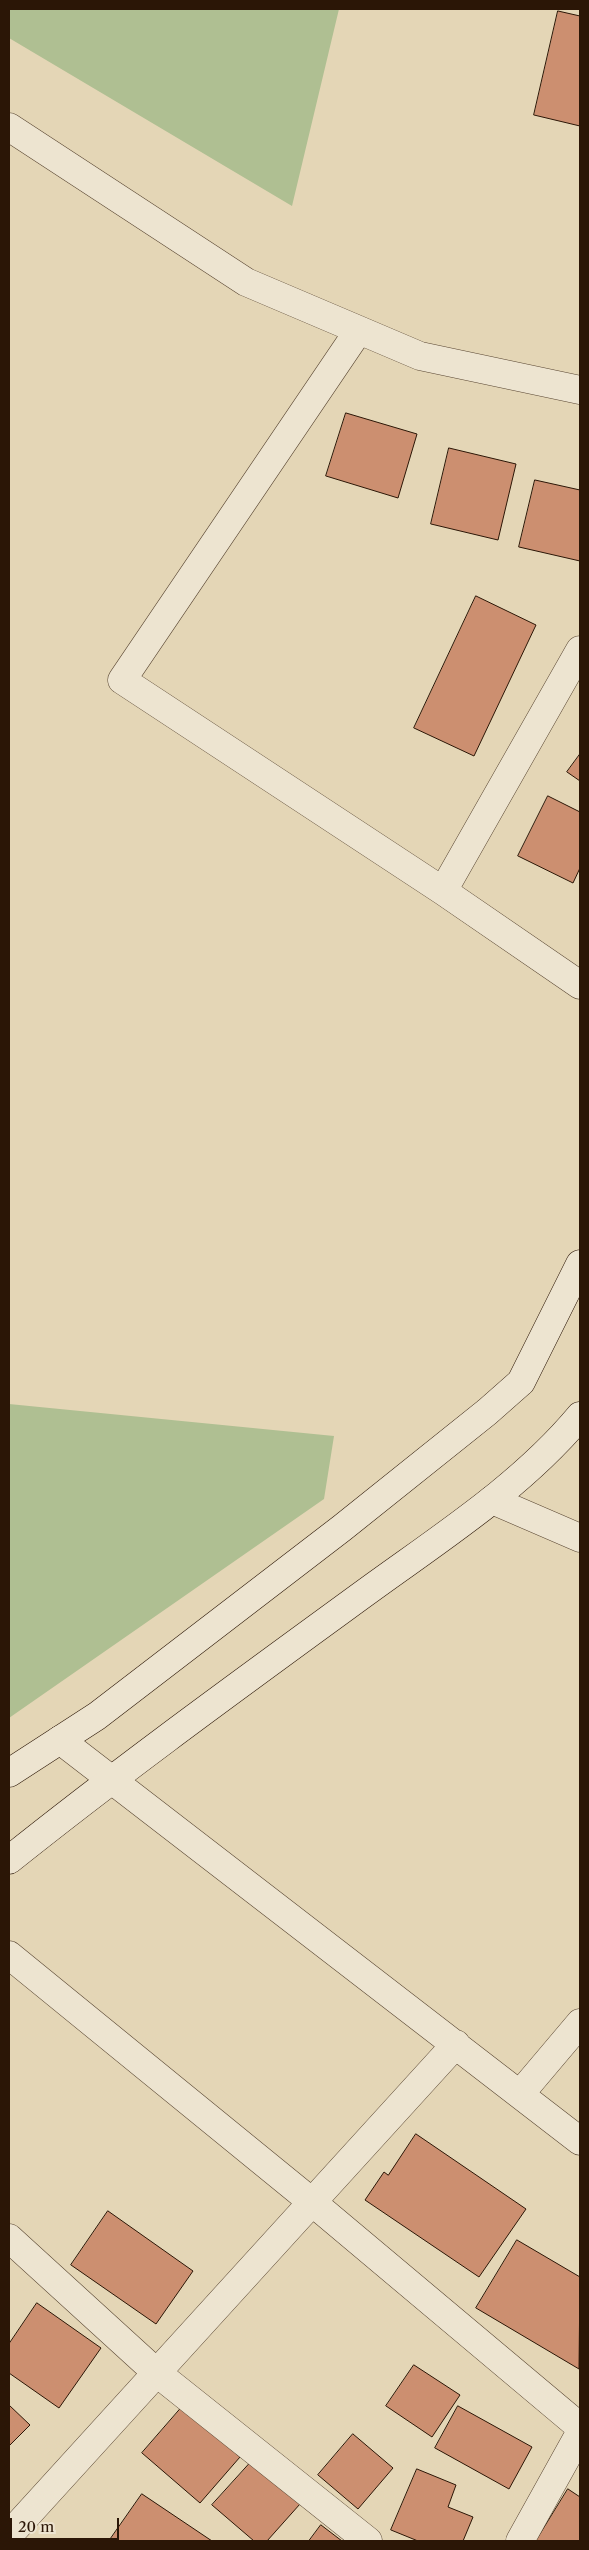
<!DOCTYPE html>
<html>
<head>
<meta charset="utf-8">
<style>
	body { margin:0 }
	#map { position:relative; width:589px; height:2550px; overflow:hidden; background:#e4d6b6; font-family:"Libre Caslon Text",serif }
	canvas { display:block }
	.frame { position:absolute; inset:0; border:10px solid #2b1606; pointer-events:none }
	.scale { position:absolute; left:10px; top:2518px; width:109px; height:22px; box-sizing:border-box; border:2px solid #2b1606; border-top:0; padding-left:6px; font-size:15px; line-height:18px; white-space:nowrap; color:#2b1606; -webkit-text-stroke:4px #ede4d0; paint-order:stroke }
</style>
</head>
<body>
<div id="map">
<canvas width="589" height="2550"></canvas>
<div class="frame"></div>
<div class="scale">20 m</div>
</div>
<script>
const context = document.querySelector('canvas').getContext('2d');
context.lineJoin = 'round';
function fillPath(path, color) {
  context.fillStyle = color;
  context.fill(path, 'evenodd');
}
function trace(path, color, width, dash) {
  context.strokeStyle = color;
  context.lineWidth = width;
  context.lineCap = dash ? 'butt' : 'round';
  context.setLineDash(dash || []);
  context.stroke(path);
}
const green = new Path2D(`
	M9,9H339L292,206L9,38Z
	M9,1404L334,1436L324,1499L9,1718Z`);
const building = new Path2D(`
	M558,11L580,16V126L534,115Z
	M346,413L417,434L398,498L326,476Z
	M449,448L516,464L498,540L431,524Z
	M535,480L580,490V561L519,547Z
	M476,596L536,625L474,756L414,728Z
	M580,754V781L567,772Z
	M548,796L580,812V868L573,883L518,856Z
	M416,2134L526,2209L479,2277L365,2200L384,2172L388,2175Z
	M108,2211L193,2271L156,2324L71,2265Z
	M517,2240L580,2277L579,2369L476,2308Z
	M37,2303L101,2348L59,2408L9,2373V2344Z
	M414,2365L460,2395L432,2437L386,2406Z
	M9,2405L30,2425L9,2446Z
	M458,2406L532,2447L509,2489L435,2448Z
	M182,2407L240,2457L200,2503L142,2453Z
	M353,2434L393,2468L358,2509L318,2475Z
	M251,2462L300,2504L267,2541H254L212,2505Z
	M417,2469L456,2485L448,2507L473,2517L463,2541H418L391,2530Z
	M568,2489L580,2497V2541H536Z
	M142,2494L212,2541H109Z
	M321,2525L342,2541H309Z`);
const street = new Path2D(`
	M9,127L246,282L420,356L580,390
	M359,330L122,680L443,891L580,985
	M443,891L580,650
	M492,1500L580,1538
	M60,1740L580,2141
	M9,1955L312,2202L580,2427
	M520,2094L580,2023
	M9,2238L157,2373L368,2541
	M9,2535L456,2044
	M520,2541L580,2433`);
const secondary = new Path2D(`
	M9,1773L97,1716L342,1528L487,1412L521,1382L580,1264
	M9,1860C124,1768 243,1682 362,1595C437,1540 520,1488 580,1416`);
fillPath(green, '#afbf92');
fillPath(building, '#cc8f70');
trace(building, '#2b1606', 1);
trace(street, '#594632', 29);
trace(secondary, '#2b1606', 29);
trace(street, '#ede4d0', 28);
trace(secondary, '#ede4d0', 28);
</script>
</body>
</html>
